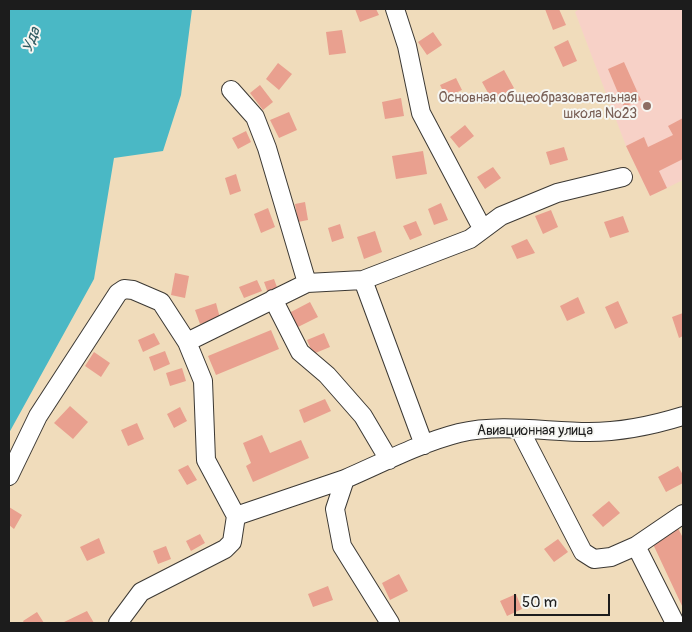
<!DOCTYPE html>
<html>
<head>
<meta charset="utf-8">
<style>
	body { margin:0 }
	#map { position:relative; width:692px; height:632px; overflow:hidden; background:#f0dcbb; font-family:Pangolin,sans-serif }
	canvas { display:block }
	.frame { position:absolute; inset:0; border:10px solid #1c1c1c; pointer-events:none }
	.scale { position:absolute; left:514px; top:594px; width:96px; height:22px; box-sizing:border-box; border:2px solid #1c1c1c; border-top:0; padding-left:6px; font-size:15px; line-height:18px; white-space:nowrap; color:#1c1c1c; -webkit-text-stroke:4px #f6f6f2; paint-order:stroke }
</style>
</head>
<body>
<div id="map">
<canvas width="692" height="632"></canvas>
<div class="frame"></div>
<div class="scale">50 m</div>
</div>
<script>
const context = document.querySelector('canvas').getContext('2d');
context.lineJoin = 'round';
function fillPath(path, color) {
  context.fillStyle = color;
  context.fill(path, 'evenodd');
}
function trace(path, color, width, dash) {
  context.strokeStyle = color;
  context.lineWidth = width;
  context.lineCap = dash ? 'butt' : 'round';
  context.setLineDash(dash || []);
  context.stroke(path);
}
function write(font, color, halo, rows, align = 'center') {
  context.font = font + ' Pangolin,sans-serif';
  context.lineWidth = 4;
  context.setLineDash([]);
  context.textBaseline = 'middle';
  context.strokeStyle = halo;
  context.fillStyle = color;
  for (const [text, x, y, turn = 0] of rows) {
    context.save();
    context.translate(x, y);
    context.rotate((+turn || 0) * Math.PI / 180);
    context.textAlign = isNaN(turn) ? turn : align;
    if (halo) context.strokeText(text, 0, 0);
    context.fillText(text, 0, 0);
    context.restore();
  }
}
const built = new Path2D(`
	M579,9H683V180L650,196L626,146L575,12Z`);
const water = new Path2D(`
	M9,9H192L181,95L163,151L114,158L94,279L9,433Z`);
const building = new Path2D(`
	M355,9H376L379,15L360,22Z
	M545,9H559L566,25L553,30Z
	M342,30L346,53L329,55L326,32Z
	M433,32L442,45L427,55L418,42Z
	M568,40L577,61L563,67L554,47Z
	M624,62L641,100L624,107L608,69Z
	M278,63L292,74L279,90L266,79Z
	M504,70L514,88L492,100L482,82Z
	M456,78L462,90L446,97L440,85Z
	M260,85L273,102L263,110L250,93Z
	M401,98L404,116L385,119L382,102Z
	M289,112L297,130L279,138L270,120Z
	M683,118V159L659,171L667,188L650,196L626,146L644,137L648,147L673,135L668,126Z
	M465,125L474,136L459,148L450,137Z
	M246,131L251,142L238,149L232,138Z
	M564,147L568,160L550,165L546,152Z
	M423,151L427,174L396,179L392,156Z
	M493,167L501,178L485,189L477,177Z
	M236,174L241,191L230,195L225,178Z
	M305,202L308,220L298,222L295,204Z
	M441,203L448,220L434,225L428,209Z
	M268,208L275,227L261,233L254,214Z
	M551,210L558,227L543,234L535,216Z
	M623,216L629,232L610,238L604,222Z
	M416,221L422,235L410,240L403,226Z
	M340,224L344,238L332,242L328,228Z
	M375,231L382,252L364,259L357,237Z
	M527,239L535,253L517,259L511,246Z
	M175,273L189,276L185,298L171,295Z
	M274,279L278,290L268,293L264,282Z
	M257,280L262,291L244,298L239,287Z
	M578,297L585,313L567,321L560,306Z
	M618,301L628,323L615,329L605,307Z
	M310,302L318,317L296,328L289,313Z
	M216,303L220,318L200,324L195,310Z
	M683,313V336L679,338L672,317Z
	M271,330L279,349L216,375L208,356Z
	M154,333L160,344L143,352L138,340Z
	M324,333L330,347L313,354L307,340Z
	M165,351L170,364L154,371L149,357Z
	M94,352L110,363L101,377L85,366Z
	M182,368L186,381L170,386L166,373Z
	M325,399L331,411L304,423L299,410Z
	M70,406L88,422L73,439L54,423Z
	M180,407L187,421L174,428L167,414Z
	M137,423L144,439L128,446L121,430Z
	M262,435L270,453L301,440L309,458L253,482L246,466L251,463L243,443Z
	M188,465L197,480L187,485L178,470Z
	M678,466L683,475V483L666,492L658,477Z
	M609,501L620,513L603,527L592,515Z
	M9,507L22,515L14,529L9,525Z
	M678,528L683,538V608L652,542Z
	M200,534L205,543L191,551L186,541Z
	M99,538L105,553L87,561L80,547Z
	M558,539L568,552L554,562L544,549Z
	M166,546L171,559L158,564L153,551Z
	M399,574L408,591L390,600L382,583Z
	M328,586L333,600L313,607L308,594Z
	M516,594L522,609L507,616L500,601Z
	M87,611L94,623H62Z
	M37,612L44,623H24L23,621Z`);
const minor = new Path2D(`
	M395,9L407,46L421,113L482,228
	M231,90L255,117L267,148L307,283
	M363,280L424,445
	M273,299L300,352L327,375L363,416L389,460
	M187,342L307,283L363,280L470,239L501,216L557,193L623,177
	M520,430L583,552L594,559L611,557L636,546L675,623
	M9,476L38,416L118,293L124,289L133,290L161,302L187,342L203,381L206,460L236,516
	M636,546L683,514
	M118,623L141,592L225,549L232,542L236,516L345,479
	M390,623L342,546L335,509L345,479C382,463 420,443 459,433C501,423 547,432 589,432C620,432 654,425 683,416`);
const markers = [
	[647,106,5,"#8d6e63"]
];
const educationNames = [
	["Основная общеобразовательная",637,98],
	["школа №23",637,114]
];
const streetNames = [
	["Авиационная улица",535,431]
];
const waterNames = [
	["Уда",32,40,-69]
];
fillPath(built, '#f7d1c7');
fillPath(water, '#4ab8c5');
fillPath(building, '#e9a08f');
trace(minor, '#3c3934', 20);
trace(minor, '#fff', 18);
for (const [x, y, r, color] of markers) {
  const dot = new Path2D();
  dot.arc(x, y, r, 0, 2 * Math.PI);
  context.fillStyle = color;
  context.fill(dot);
  trace(dot, '#f6f6f2', 2);
}
write('14px', '#785e54', '#f6f6f2', educationNames, 'right');
write('14px', '#1c1c1c', '#f6f6f2', streetNames);
write('italic 15px', '#2e5a60', '#f6f6f2', waterNames);
</script>
</body>
</html>
